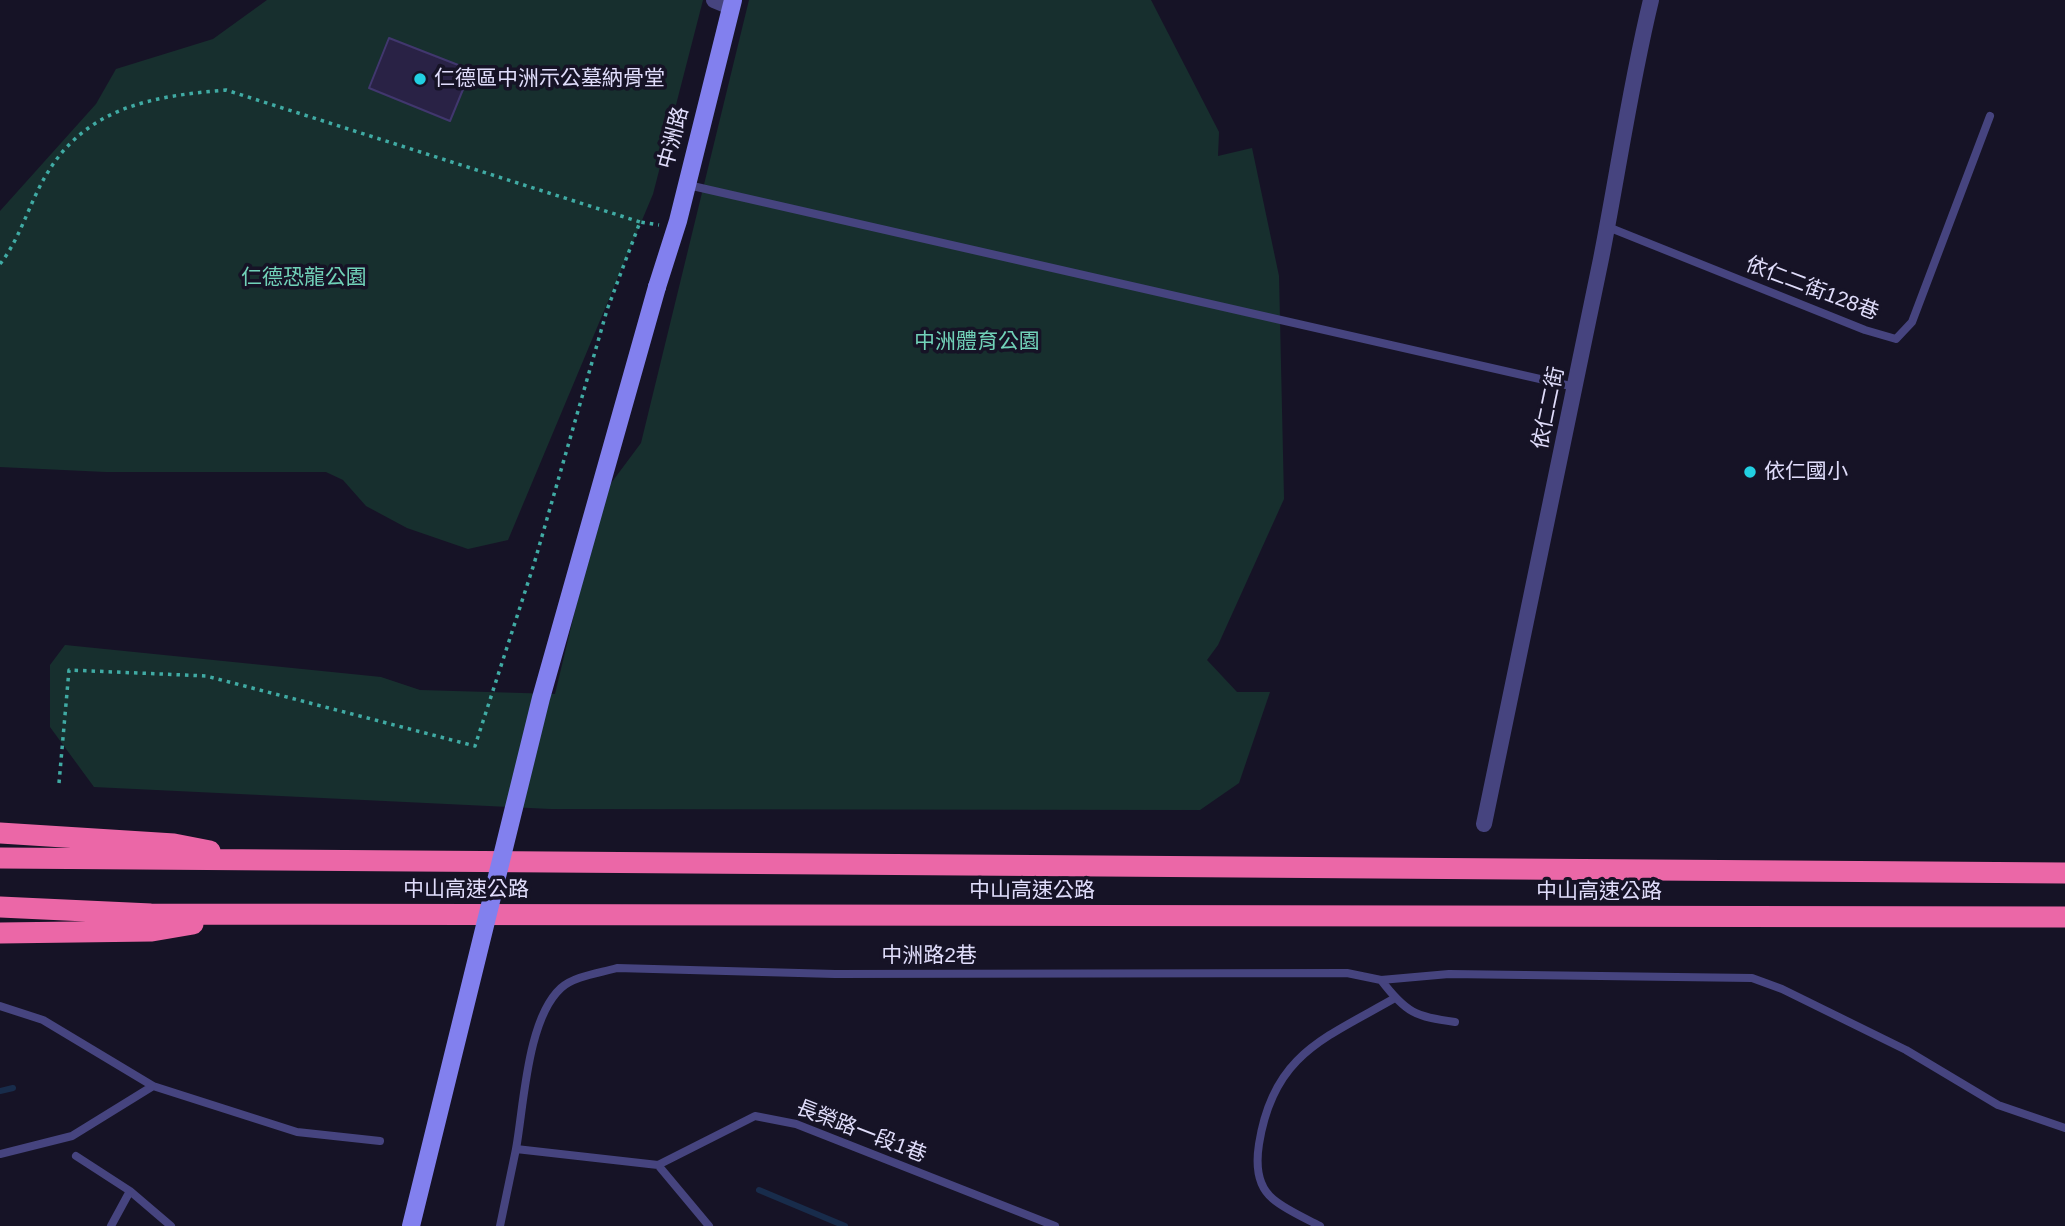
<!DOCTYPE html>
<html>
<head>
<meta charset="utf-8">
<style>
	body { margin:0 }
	canvas { display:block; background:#161326 }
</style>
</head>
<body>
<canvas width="2065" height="1226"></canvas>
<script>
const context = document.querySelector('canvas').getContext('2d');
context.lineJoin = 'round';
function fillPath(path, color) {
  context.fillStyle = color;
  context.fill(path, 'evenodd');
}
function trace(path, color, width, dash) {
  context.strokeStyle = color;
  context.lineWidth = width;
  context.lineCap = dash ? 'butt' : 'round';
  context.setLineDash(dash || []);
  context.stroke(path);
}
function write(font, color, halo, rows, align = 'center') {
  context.font = font + ' Arial,"Noto Sans TC",sans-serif';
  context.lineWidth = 7;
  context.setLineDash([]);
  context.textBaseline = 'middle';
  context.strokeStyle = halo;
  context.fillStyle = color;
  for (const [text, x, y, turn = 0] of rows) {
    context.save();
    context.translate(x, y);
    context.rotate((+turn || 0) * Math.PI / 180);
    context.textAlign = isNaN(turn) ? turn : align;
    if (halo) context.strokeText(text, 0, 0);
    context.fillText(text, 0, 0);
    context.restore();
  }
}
const green = new Path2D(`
	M267,0H703L653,194L508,540L468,549L407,528L366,506L343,480L326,472H106L0,467V211L96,104L116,69L213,39Z
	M749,0H1151L1219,132L1218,156L1252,148L1279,276L1284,499L1218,645L1207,660L1237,692H1270L1239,783L1200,810L551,809L94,787L50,727V665L65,645L381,677L420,690L555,694L603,494L641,443Z`);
const stream = new Path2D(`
	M0,1091L13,1088
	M759,1190L845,1226`);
const building = new Path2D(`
	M389,38L471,70L450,121L369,88Z`);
const path = new Path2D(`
	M0,264C20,239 29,204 45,177C85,107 152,96 226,90L640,222
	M59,783L69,670L206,676L475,746L534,564L607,310L640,222L659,225`);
const lane = new Path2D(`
	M688,185L1575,387
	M1608,227L1865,330L1896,339L1912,322L1990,116
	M1381,980L1449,974L1752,978L1782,989L1906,1050L1998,1105L2065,1128
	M0,1006L43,1020L153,1086L297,1132L380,1141
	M516,1149C524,1105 527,1019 561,988C574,976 600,973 617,968L835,974L1347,973L1381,980C1406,1013 1416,1017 1455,1022
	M0,1154L72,1136L153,1086
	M76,1156L130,1191
	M658,1165L755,1116L796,1124L1055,1226
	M111,1226L130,1191L171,1226
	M500,1226L516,1149L658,1165L709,1226
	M1320,1226C1305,1218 1286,1210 1273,1199C1257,1186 1256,1163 1259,1144C1273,1055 1323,1039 1395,998`);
const street = new Path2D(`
	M714,0L731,7
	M1484,824C1523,636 1563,448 1601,259C1618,173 1630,86 1651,0`);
const secondary = new Path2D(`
	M657,287L678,221L733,0`);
const highway = new Path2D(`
	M0,833L174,844L210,851
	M0,858L2065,873
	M0,907L151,914L2065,917
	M0,933L152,931L193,924`);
const secondaryBridge = new Path2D(`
	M411,1226L541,698L657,287`);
const markers = [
	[420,79,7,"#22d0e2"],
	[1750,472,7,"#22d0e2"]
];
const poiNames = [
	["仁德區中洲示公墓納骨堂",434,79],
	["依仁國小",1764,472]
];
const streetNames = [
	["中洲路",674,138,-75],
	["依仁二街128巷",1812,289,21],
	["依仁二街",1549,408,-78],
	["中山高速公路",466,890],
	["中山高速公路",1032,891],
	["中山高速公路",1599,892],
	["中洲路2巷",929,956],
	["長榮路一段1巷",861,1132,21]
];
const parkNames = [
	["仁德恐龍公園",304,278],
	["中洲體育公園",977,342]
];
fillPath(green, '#172f2e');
trace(stream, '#182c4b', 6);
fillPath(building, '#292245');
trace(building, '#41376e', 2);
trace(path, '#40aba4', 3.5, [3.5, 5]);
trace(lane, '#46447f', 8);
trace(street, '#46447f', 16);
trace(secondary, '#8280ee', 18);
trace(highway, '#eb67a7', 21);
trace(secondaryBridge, '#8280ee', 18);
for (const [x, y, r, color] of markers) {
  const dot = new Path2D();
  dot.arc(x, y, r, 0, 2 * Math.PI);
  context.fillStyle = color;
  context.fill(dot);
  trace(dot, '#161326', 2.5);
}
write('21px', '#e0ddfb', '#161326', poiNames, 'left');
write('21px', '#e0ddfb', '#161326', streetNames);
write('21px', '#71d2b9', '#161326', parkNames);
</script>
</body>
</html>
